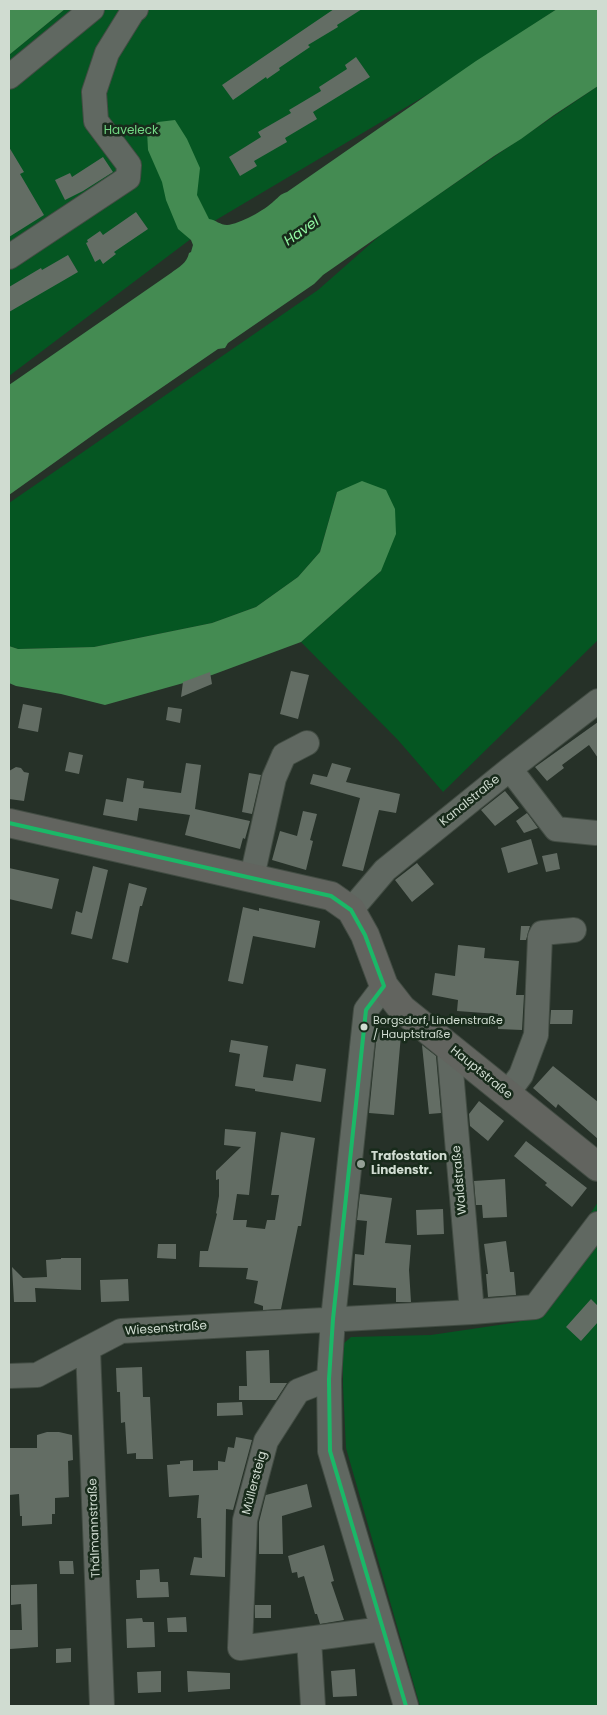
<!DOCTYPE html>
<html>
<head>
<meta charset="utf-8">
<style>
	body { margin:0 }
	#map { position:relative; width:607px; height:1715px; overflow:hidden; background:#263128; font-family:Poppins,sans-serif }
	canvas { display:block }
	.frame { position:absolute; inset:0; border:10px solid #d0dcd1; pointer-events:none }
</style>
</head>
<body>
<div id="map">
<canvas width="607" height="1715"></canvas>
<div class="frame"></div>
</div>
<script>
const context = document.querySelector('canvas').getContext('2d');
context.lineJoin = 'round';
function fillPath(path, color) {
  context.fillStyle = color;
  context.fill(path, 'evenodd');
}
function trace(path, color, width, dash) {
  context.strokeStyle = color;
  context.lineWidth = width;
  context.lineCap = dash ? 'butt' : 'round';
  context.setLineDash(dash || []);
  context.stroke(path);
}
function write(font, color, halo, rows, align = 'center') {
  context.font = font + ' Poppins,sans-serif';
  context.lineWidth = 5;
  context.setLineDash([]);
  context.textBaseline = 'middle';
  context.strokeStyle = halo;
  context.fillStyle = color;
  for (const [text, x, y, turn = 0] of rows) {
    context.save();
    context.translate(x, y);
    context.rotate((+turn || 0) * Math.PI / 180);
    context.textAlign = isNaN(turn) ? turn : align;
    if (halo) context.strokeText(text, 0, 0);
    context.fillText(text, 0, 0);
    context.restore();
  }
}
const green = new Path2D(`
	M65,9H557L430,93L216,220L9,376V55Z
	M598,86V640L443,792L398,740L301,642L381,571L337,492L320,552L298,577L256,607L212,623L94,647L18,649L9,646V503L318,290L385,231Z
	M598,1202V1706H420L346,1448L343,1386V1344L351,1337L431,1335L519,1322Z`);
const water = new Path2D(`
	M9,9H65L9,55Z
	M557,9H598V86L554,115L521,139L494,156L323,275L314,284L228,343L225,348L218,349L100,430L9,495V385L171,273C179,267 187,263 189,253L191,252L193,245L191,240L178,229L166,200L162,182L148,150L147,131L158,122L175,120L187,139L200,168L197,195L209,219C216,220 220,225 227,225C240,224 265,210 274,201C280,196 279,195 287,192L476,61Z
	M362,481L386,490L395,509L396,534L381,571L301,642L212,675L105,705L61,694L16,686L9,683V646L18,649L94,647L212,623L256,607L298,577L320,552L337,492Z`);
const building = new Path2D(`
	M334,9H362L337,25L338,27L308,45L310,47L279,68L280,70L267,79L266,77L233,100L222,85Z
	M356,57L370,77L313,112L317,119L285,138L287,142L254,161L257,166L240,176L229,157L261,137L258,132L291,113L289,110L321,91L319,87L347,69L345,65Z
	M9,147L24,172L20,174L44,215L9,237Z
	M103,157L113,172L83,191L65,200L55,180L70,173L72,177Z
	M136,212L148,229L114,252L116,254L103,264L100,259L95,262L86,243L88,242L87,240L100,231L103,235Z
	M68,255L78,272L9,312V287L41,268L42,270Z
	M291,671L309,675L298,719L280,714Z
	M210,672L212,684L181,697L183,682Z
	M23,704L42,708L38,732L18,728Z
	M168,707L182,709L180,723L166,720Z
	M598,722V758L589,745L562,765L564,768L547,781L535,767Z
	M69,752L83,755L79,774L65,771Z
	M186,763L201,765L195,809L250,821L245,839L243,838L240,849L185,835L190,815L139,808L137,821L103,815L106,799L123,802L127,778L144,781L143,788L181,793Z
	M332,763L351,768L346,782L400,794L396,813L379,810L363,871L342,866L360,798L310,784L313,774L327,777Z
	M16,767L21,768L24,772L29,773L24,801L9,799V771Z
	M249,773L261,775L252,814L242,812Z
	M505,791L519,808L495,826L481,810Z
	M303,811L317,814L310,840L313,841L306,870L272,860L280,831L297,836Z
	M527,813L538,828L524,833L516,821Z
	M531,839L538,864L508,873L501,848Z
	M557,853L560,869L546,872L542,856Z
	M417,863L434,884L412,902L395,880Z
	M93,866L108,870L92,939L71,934L76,911L82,913Z
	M9,868L59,879L52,909L9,899Z
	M129,883L147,888L142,906H140L128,963L112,959Z
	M243,907L259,911V908L320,921L315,948L253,936L243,984L228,981Z
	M521,926H530L526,940H520Z
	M458,945L485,948L484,958L519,961L516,995H524L522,1030L498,1029V1014L457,1011L458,1000L432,995L435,973L455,976Z
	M551,1010H573L572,1024H550Z
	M377,1032L401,1035L394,1115L369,1113Z
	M231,1040L268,1046L263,1077L293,1081L296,1064L326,1069L321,1102L255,1091V1089L235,1086L240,1054L229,1052Z
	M422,1045L436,1056L441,1113L429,1114Z
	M553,1066L598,1102V1139L558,1104L556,1108L533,1088Z
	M479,1101L504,1121L488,1141L470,1126L469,1114Z
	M225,1129L256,1132L249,1195L237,1194L233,1220H247L246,1227L265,1229L267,1220H275L279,1195H271L281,1132L315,1138L301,1226H298L281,1309L263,1310V1306L254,1303L258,1281L246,1279L248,1268L199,1267L200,1251H208L217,1214L216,1213L219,1196V1179L216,1180V1171L241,1147L224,1145Z
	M526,1141L587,1188L572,1207L545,1185L547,1183L514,1156Z
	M505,1179L507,1217L483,1218L482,1205H476L474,1181Z
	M360,1194L392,1198L385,1243L411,1245L409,1270L411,1302H396V1288L353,1285L355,1254L364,1255L367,1221L357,1220Z
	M443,1209L444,1234L417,1235L416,1210Z
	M506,1241L510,1272H514L516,1295L488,1297L486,1274H488L484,1244Z
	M158,1244H176V1259L157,1258Z
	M61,1258H81V1290L35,1288L36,1302H14L12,1267L23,1278L47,1277L46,1260L61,1259Z
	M128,1279L129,1301L101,1302L100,1280Z
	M591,1299L598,1306V1322L581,1341L566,1327Z
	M269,1350L270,1383H287L276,1400H239V1386H247L246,1351Z
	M142,1367L143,1397H150L153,1459H136V1453L127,1454L125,1422L121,1423L120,1392H117L116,1368Z
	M242,1402L243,1415L217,1416V1403Z
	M47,1432H59L72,1435L73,1460L68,1461L69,1497L55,1498V1514H52V1524L22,1526V1516H20L19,1494L9,1495V1448H37V1435Z
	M236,1437L252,1440L233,1510L226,1509L225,1577L190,1575L194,1557L202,1558L201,1518H197L199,1495L169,1497L167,1465L180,1464V1461L193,1460V1471L218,1470V1461L225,1462L228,1447L234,1448Z
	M307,1484L312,1507L282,1516L283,1554H259V1522L267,1490L266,1495Z
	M324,1545L334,1581L331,1582L344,1620L320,1624L317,1614H315L304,1576L298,1578L297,1572L292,1573L288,1556Z
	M59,1561H73L74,1574H60Z
	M159,1569L160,1582H168L169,1597L137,1598L136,1580H140V1570Z
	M37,1584L38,1647L10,1649L9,1630H22L21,1604L11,1605V1585Z
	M255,1605H271V1618H255Z
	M186,1617L187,1632H168L167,1618Z
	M142,1618L143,1622H154L155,1647L127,1648L126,1619Z
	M71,1648V1662L56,1663V1649Z
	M355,1669L357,1696L333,1697L331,1671Z
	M161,1671V1692L138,1693L137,1672Z
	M187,1671L230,1673V1689L188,1692Z`);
const minor = new Path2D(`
	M9,77L92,9
	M9,257L128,178L129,165L96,121L94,92L107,53L133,11L136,9
	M510,769L556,829L596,833
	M252,877L274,778L284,755L307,743
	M351,910L385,870L510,769L598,701
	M384,986L366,1010L333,1319L329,1379L330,1451L406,1706
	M449,1048L472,1312
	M507,1094L521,1075L536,1035L540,937L542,933L574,930
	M88,1349L102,1706
	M9,1376L37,1375L121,1331L472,1312L535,1307L598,1224
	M329,1379L298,1391L266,1441L245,1520L240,1648L383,1629
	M309,1639L313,1706`);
const major = new Path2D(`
	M9,823L331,896L351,910L365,935L384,986L402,1009L598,1167`);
const bus1 = new Path2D(`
	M9,823L331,896L351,910L365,935L384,986
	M384,986L366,1010L333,1319L329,1379L330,1451L406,1706`);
const markers = [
	[364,1027,4.5,"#d0dcd1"],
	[361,1164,5,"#94a096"]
];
const busNames = [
	["Borgsdorf, Lindenstraße",373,1021],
	["/ Hauptstraße",373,1035]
];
const parkNames = [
	["Haveleck",131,131]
];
const streetNames = [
	["Kanalstraße",470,801,-39],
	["Hauptstraße",481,1073,39],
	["Waldstraße",460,1180,-95],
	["Wiesenstraße",166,1329,-4],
	["Müllersteig",255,1483,-75],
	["Thälmannstraße",95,1528,-92]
];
const poiNames = [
	["Trafostation",371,1157],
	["Lindenstr.",371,1171]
];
const waterNames = [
	["Havel",302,232,-35]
];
fillPath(green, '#055622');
fillPath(water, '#448b52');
fillPath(building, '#636d64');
trace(minor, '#424c43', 26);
trace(major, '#424c43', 30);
trace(minor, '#606861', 24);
trace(major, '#62645f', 28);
trace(bus1, '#1ab867', 4);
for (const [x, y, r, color] of markers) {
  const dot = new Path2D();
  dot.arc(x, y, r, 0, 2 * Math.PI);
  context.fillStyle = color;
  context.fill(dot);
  trace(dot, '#182b1b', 2);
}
write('11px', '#d0dcd1', '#182b1b', busNames, 'left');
write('12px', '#73d885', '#182b1b', parkNames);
write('12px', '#d0dcd1', '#182b1b', streetNames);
write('bold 12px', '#d0dcd1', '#182b1b', poiNames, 'left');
write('italic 14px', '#92f8a3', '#182b1b', waterNames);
</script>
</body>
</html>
